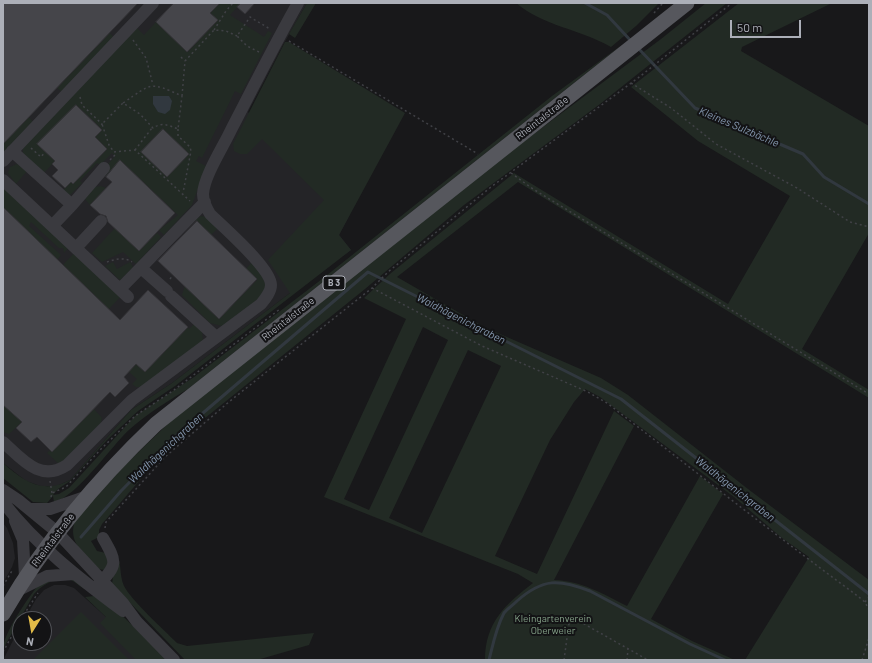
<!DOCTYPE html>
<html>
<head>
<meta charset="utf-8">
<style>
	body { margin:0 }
	#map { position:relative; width:872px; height:663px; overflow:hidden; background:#18181a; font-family:Barlow,sans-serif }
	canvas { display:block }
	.frame { position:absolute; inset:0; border:4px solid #acafb8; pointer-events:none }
	.north { position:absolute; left:12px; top:611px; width:40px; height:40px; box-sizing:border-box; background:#131315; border:1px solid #505156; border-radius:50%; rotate:191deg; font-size:11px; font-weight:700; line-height:16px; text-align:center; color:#acafb8 }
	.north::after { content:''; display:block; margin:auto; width:14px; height:18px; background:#e2bb48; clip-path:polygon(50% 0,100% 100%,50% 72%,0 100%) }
	.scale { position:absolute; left:730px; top:20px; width:71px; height:18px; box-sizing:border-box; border:2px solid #acafb8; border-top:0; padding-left:5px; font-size:12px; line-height:14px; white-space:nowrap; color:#acafb8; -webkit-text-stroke:3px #131315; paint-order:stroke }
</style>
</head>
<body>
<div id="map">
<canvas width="872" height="663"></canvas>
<div class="frame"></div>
<div class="north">N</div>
<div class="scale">50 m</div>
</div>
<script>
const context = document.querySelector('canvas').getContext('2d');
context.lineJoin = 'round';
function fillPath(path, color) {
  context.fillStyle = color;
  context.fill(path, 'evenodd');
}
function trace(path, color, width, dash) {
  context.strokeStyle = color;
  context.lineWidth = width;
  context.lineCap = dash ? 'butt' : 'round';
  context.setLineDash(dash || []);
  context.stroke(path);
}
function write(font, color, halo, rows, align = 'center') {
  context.font = font + ' Barlow,sans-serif';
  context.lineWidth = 4;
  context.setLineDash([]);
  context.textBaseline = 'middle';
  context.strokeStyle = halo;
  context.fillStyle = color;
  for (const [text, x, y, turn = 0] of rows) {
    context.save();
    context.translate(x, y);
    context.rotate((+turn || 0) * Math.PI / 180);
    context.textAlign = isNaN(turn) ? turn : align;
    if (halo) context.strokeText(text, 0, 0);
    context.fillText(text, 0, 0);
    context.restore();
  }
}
const built = new Path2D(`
	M3,3H307L283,45L248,112L350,214L339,235L351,250L290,293L172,383L131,410L70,480L57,486H40L26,481L3,463Z
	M3,523L7,528L13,543L15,558L12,567L3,583Z
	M54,585H65L74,588L106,617L147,660H3L20,627V643H44V619H25L36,599L44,590Z`);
const green = new Path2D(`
	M220,3H241L230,15L264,37L268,31L272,33L241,94L235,91L202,158L199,156L196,161L206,166L192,205L164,235L159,230L178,215L121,161L105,176L103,173L104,169L115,156L112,153L100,165L97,163L80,181L82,183L70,195L62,191L71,182L73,184L107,149L95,137L102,129L76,105L38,144L55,161L43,174L23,153V148L135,26L144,35L156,22L188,52L218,20L210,13Z
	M307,3H316L295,38L289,34Z
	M516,3H659L636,26L611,47C580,29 543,26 516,3Z
	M706,3H727L600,104L464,205L365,289L189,431L146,473L102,524L99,530V537L91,541L97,551L106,553L111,563L105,570L98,569C85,553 67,543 75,521L123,467L177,415L468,183L661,39Z
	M739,3H832L742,47L741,51L869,126V233L802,349L869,390V398L518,182L397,277L484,327L601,378L628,395L748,489L869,580V660H745L809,557L782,538L734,497L600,397L585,389L574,402L550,440L495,556L537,574L614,411L634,426L554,580C582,581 603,594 627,606L700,476L723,494L651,619L692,641L735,660H485C485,622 506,604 533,583L518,574L324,497L406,319L364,298L391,273L514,173L728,304L790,196L698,141L631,87ZM423,327L448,340L369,510L344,499ZM468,350L501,366L422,533L389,518Z
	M110,33L114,38L62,92L57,88Z
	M285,42H289L405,113L339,235L351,250L175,386L138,411L107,440L70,481L58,489L53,495L59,494L69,488L135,416L194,377L322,279L552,96L623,44L188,389C168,401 148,413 130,429C111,446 77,497 54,502L53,496L47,503L33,502L3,478V463C24,481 42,495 70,480L131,410L172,383L290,293L268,260L324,200L262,139L247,154H240L234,151L233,144Z
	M29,117L33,122L3,153V143Z
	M17,164L27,171L16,184L8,173L10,167Z
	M3,181L71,245L64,253L63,248H59L31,222L29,226L61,255L57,260L3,207Z
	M101,186L106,188L90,205L85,199L95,187Z
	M201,216L206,217L218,228L211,235L195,220Z
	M115,228L139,251L157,233L161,237L136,264L123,252L102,262L92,253Z
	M76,251L123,294L109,309L63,265Z
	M253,261L258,266L266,286L261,297L222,326L210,323L182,295L185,286L219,319L257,280L246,269Z
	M113,262L117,269L130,262L133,267L120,280L105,266Z
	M195,323L202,332L203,341L141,387H136L132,384L137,379L129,372L136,364L145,372L188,327L189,329Z
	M3,405L22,422L9,434L3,432Z
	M94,409L102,418L101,423L64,461L59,464L47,453Z
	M116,553C122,562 119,575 124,586C131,600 164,630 177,643L187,646L314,633L309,645L257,660H185L112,584Z
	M74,578L87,590C81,588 77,583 71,580C57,575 42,585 34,594L3,649C3,634 29,596 40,583Z
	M94,596L113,607L169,660H136L100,623L106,617L85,597Z
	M81,612L129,660H33Z`);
const water = new Path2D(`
	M153,96H169L172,101L170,110L165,114L158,112L153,104Z`);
const stream = new Path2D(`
	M585,3L607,15L631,41
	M638,48L695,108L803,154L824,177L869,204
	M81,537L121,491L169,442L368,272L621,399L869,594
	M489,660C493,644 496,628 504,613C507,609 513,605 517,601C543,578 559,579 590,591L690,644L725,660`);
const building = new Path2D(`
	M3,3H138L3,144Z
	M174,3H220L210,13L218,20L187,52L156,22Z
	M241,3H255L245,14L237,7Z
	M76,105L102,130L95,137L107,149L73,184L71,182L65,188L52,176L58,170L52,164L55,161L37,144Z
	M163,129L189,154L167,177L141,152Z
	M120,160L175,213L139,251L108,222L106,216L100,214L90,205L112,182L106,177Z
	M3,207L120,320L148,290L188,327L145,372L136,364L124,377L129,383L115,397L110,392L52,452L37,437L31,442L16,428L22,422L3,405Z
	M197,221L257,279L219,319L158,261Z`);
const path = new Path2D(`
	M654,13L663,3
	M214,30L226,11L233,3
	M133,40L146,58L153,85
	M289,41L478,154
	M259,52L247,46L237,36L250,17L270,29
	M181,57L185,61
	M631,83L671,108L716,144L797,188L850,222L869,227
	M182,96L185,61L214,30L226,31L237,36
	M80,97L82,105L102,124L99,127
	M123,103C153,83 148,81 182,96L178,129C168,125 162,122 153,128L140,114L123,103L102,124L109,145L114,152L135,150L190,201
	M178,129V136L190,147L191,151L183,193
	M31,148L41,157L45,152
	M135,150L152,128
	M110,160L117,153
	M511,173L533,189L869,394
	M107,262C115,259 125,257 132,262
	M170,279L173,275
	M372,288L482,346L588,392L607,403C690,467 771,532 855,594L865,602L869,610
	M50,481L52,493
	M51,497L52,493L66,487L101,449L135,416L174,390L280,309
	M105,528L106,522L166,456L230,401L372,288L388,272L491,187L638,78L732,3
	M3,586L13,569
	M865,602L869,597
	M21,619L38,593
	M3,652L20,621
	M564,660L570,616L648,660
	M627,660L628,649
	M862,660L869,638`);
const minor = new Path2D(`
	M12,151L72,205L52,226
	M3,161L153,3
	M3,180L128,297
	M72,205L104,168
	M76,248L101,221
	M141,268L167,291
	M120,289L205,202
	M171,296L216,337
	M3,442C22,459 40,483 67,465L132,400L261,304C265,299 271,292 271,285C271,268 223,227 210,214C207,209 203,201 203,194C204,176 223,147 231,130C253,88 274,45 298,3
	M3,490L18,500L57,532L123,603L137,622L174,660
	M3,502C36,545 80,579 123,611
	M31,509H50L85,497
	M15,521L23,540L25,577
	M98,585C118,565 117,562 103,538
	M17,591L47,576L74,574`);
const major = new Path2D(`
	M3,614C44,543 96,481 156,424L687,3`);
const shields = [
	[334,283,22]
];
const shieldNames = [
	["B 3",334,283]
];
const streetNames = [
	["Rheintalstraße",542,118,-38],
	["Rheintalstraße",288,319,-38],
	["Rheintalstraße",53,540,-53]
];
const parkNames = [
	["Kleingartenverein",553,619],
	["Oberweier",553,631]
];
const waterNames = [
	["Kleines Sulzbächle",739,127,23],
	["Waldhägenichgraben",461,319,27],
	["Waldhägenichgraben",166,448,-43],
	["Waldhägenichgraben",735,489,38]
];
fillPath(built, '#242427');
fillPath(green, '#222a24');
fillPath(water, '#31383f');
trace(stream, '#31383f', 3);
fillPath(building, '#45454a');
trace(building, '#333236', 1);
trace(path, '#404146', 1.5, [2, 3]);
trace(minor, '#3a3a3f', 12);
trace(major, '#56575d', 15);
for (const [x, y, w] of shields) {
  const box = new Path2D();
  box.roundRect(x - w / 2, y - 7, w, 14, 3);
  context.fillStyle = '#131315';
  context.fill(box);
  trace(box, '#acafb8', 1);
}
write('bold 9px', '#acafb8', null, shieldNames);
write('10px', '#acafb8', '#131315', streetNames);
write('10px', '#85a289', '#131315', parkNames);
write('italic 11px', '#8699b0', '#131315', waterNames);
</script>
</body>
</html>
